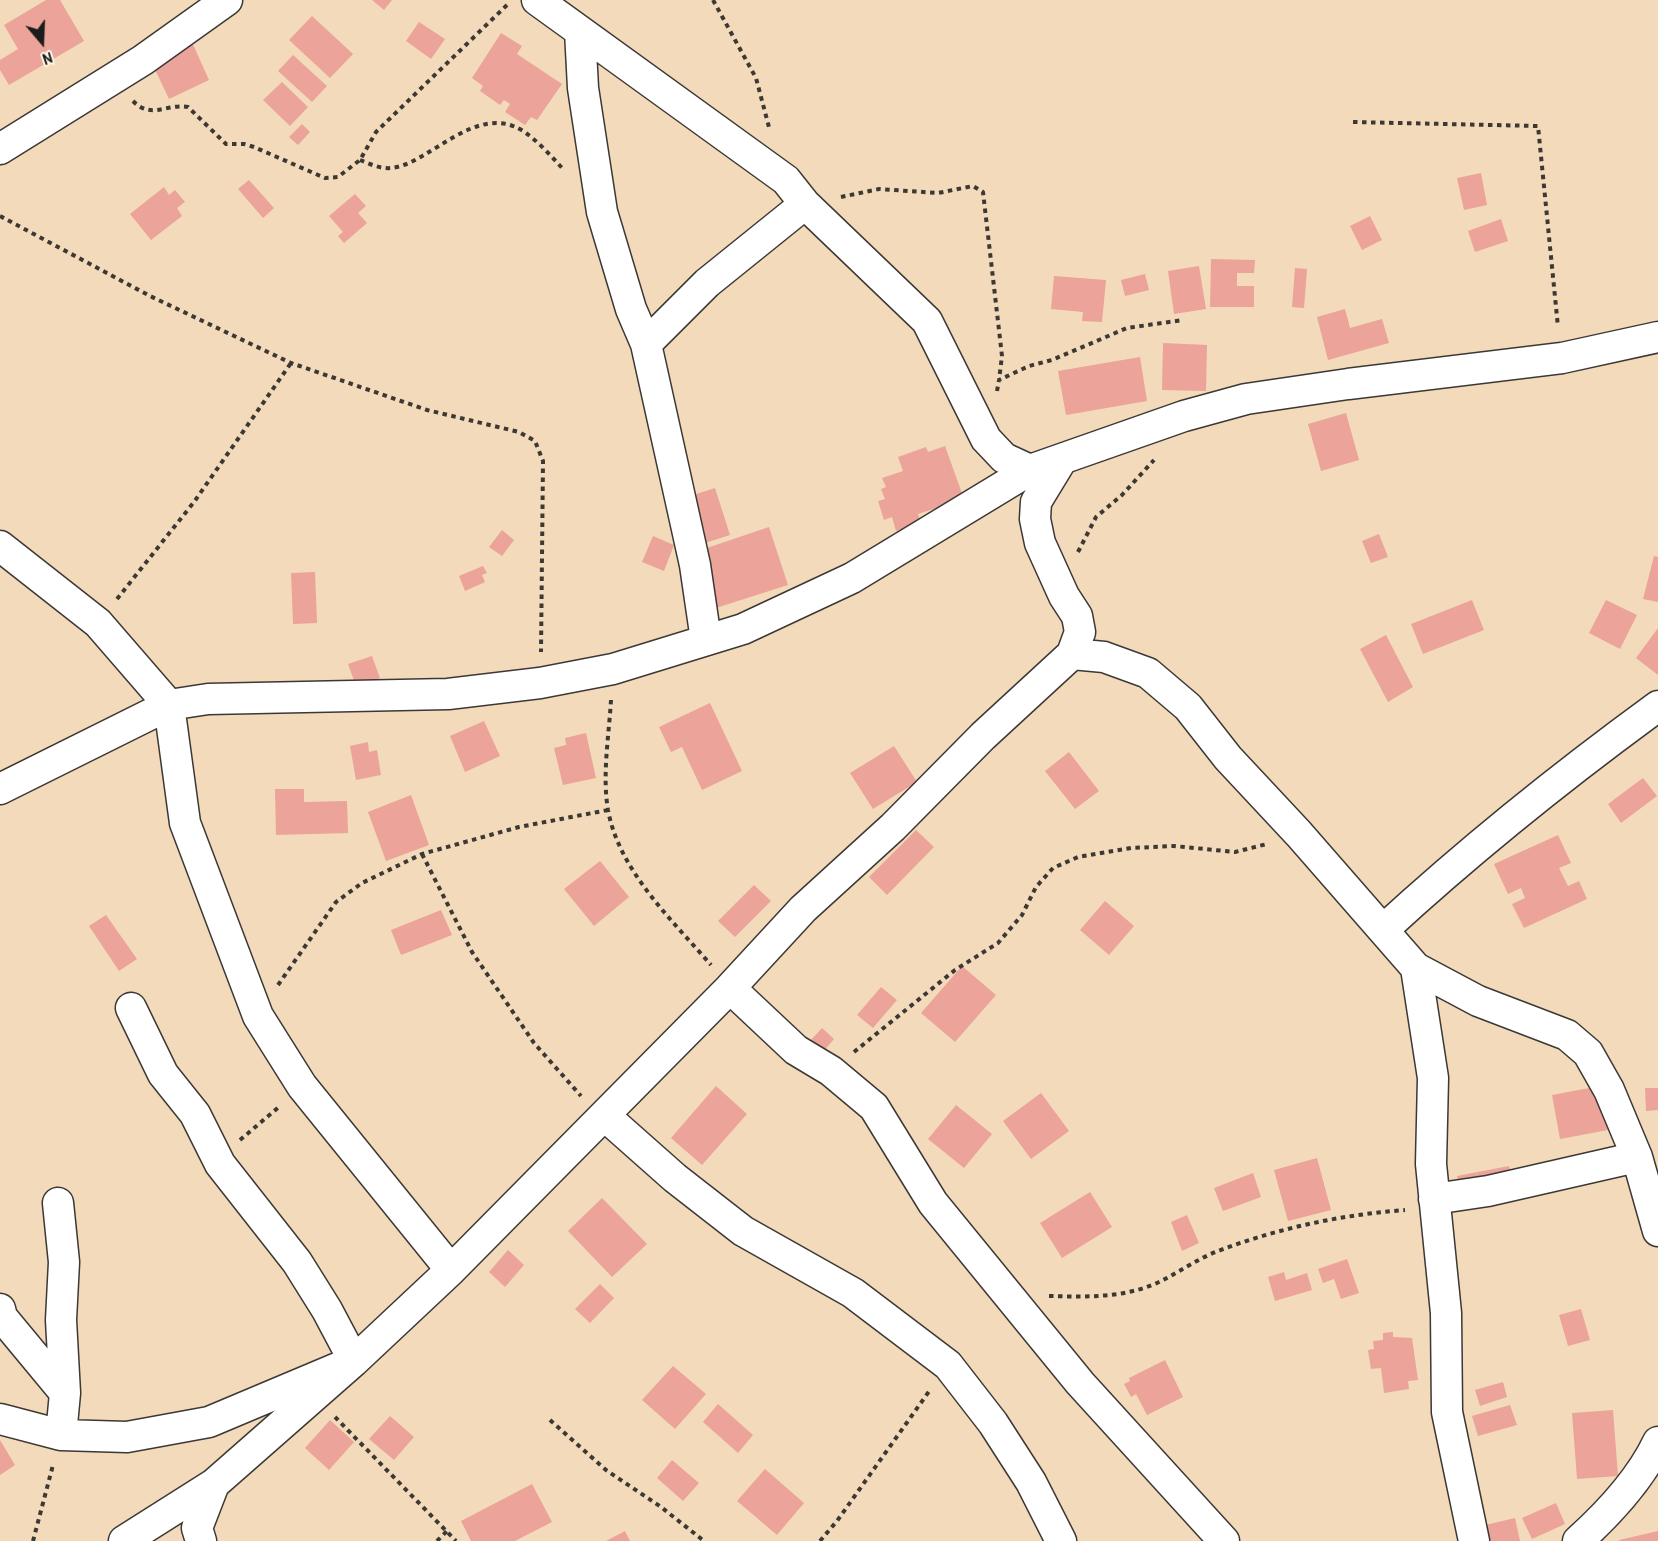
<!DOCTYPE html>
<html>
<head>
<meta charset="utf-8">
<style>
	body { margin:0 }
	#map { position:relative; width:1658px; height:1541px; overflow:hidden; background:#f3dabb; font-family:"Patrick Hand",sans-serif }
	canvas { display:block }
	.north { position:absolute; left:12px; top:12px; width:60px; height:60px; -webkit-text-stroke:4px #fcf5e5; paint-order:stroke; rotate:161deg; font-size:16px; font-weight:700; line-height:24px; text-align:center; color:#1c1c1c }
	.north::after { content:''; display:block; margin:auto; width:21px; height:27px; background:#1c1c1c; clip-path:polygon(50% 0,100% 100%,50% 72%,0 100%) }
</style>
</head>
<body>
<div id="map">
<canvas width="1658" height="1541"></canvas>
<div class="north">N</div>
</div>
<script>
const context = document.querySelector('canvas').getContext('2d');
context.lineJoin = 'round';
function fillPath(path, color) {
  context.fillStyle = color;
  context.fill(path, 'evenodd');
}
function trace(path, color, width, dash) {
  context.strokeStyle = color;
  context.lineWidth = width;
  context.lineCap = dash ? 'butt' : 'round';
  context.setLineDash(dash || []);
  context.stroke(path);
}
const building = new Path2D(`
	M46,0H60L84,41L9,85L0,70V60L18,49L4,25Z
	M372,0H392L384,10Z
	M312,16L353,54L330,78L289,40Z
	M419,22L445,39L431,59L406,41Z
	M501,33L522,46L517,54L562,84L537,120L531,117L525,125L505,112L510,104L504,100L500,105L480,91L483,86L472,78Z
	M191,40L209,80L169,99L150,59Z
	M293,55L327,86L312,102L278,71Z
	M282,82L308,107L290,126L263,100Z
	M302,124L310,132L298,145L289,137Z
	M1481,173L1487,205L1464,210L1457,178Z
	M249,180L274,208L263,218L238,189Z
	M164,187L169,195L175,190L185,202L177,208L182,216L151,240L130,214Z
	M355,194L366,206L358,213L367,223L344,243L338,236L343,232L329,216Z
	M1370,216L1382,240L1362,250L1350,226Z
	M1501,219L1508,241L1475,252L1468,231Z
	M1211,259L1255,260L1254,273H1237V286H1254V307H1210Z
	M1199,266L1206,309L1174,314L1168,271Z
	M1295,268L1307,269L1304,308L1292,307Z
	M1145,274L1149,290L1125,296L1121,280Z
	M1054,276L1106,280L1102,322L1082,321L1083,312L1051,309Z
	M1345,309L1350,328L1382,319L1389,343L1328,360L1317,317Z
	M1163,343L1207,345L1206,391L1162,390Z
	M1140,357L1147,401L1066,415L1058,371Z
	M1346,413L1359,460L1321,471L1308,424Z
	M945,446L964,499L918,514L921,523L896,531L892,517L884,520L878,501L885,499L881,489L886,487L882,478L903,471L898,457L926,447L928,452Z
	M715,488L730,535L705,543L690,496Z
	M769,527L788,585L716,608L698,551Z
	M502,530L514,540L502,556L489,547Z
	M1379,534L1388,557L1371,563L1362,541Z
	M653,536L674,545L664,571L642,562Z
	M1654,556L1658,557V602L1643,599Z
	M483,566L487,573L482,575L485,582L465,591L459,576Z
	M315,572L317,623L293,624L291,573Z
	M1472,600L1484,630L1423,654L1411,624Z
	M1606,600L1637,615L1620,649L1589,633Z
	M1658,628V675L1636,658Z
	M1386,635L1413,687L1388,702L1360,649Z
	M372,656L380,678L356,686L348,664Z
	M710,703L742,771L702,790L682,747L671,752L659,727Z
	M484,721L500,756L465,772L450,736Z
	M586,733L596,778L563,785L554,748L566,745L565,738Z
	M368,742L369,752L377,750L381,775L356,780L350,746Z
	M894,746L917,782L873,809L850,773Z
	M1069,752L1099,791L1075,809L1045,771Z
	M1643,778L1657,796L1621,823L1608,804Z
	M275,789H304V802L347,801L348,833L276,835Z
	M411,795L429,845L386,861L368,812Z
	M916,830L934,847L887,895L869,877Z
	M1558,835L1571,863L1559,868L1568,886L1579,881L1587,899L1524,928L1512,904L1525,898L1521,888L1508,894L1494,864Z
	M600,861L629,897L594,926L564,889Z
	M754,885L771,901L735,937L718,921Z
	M1105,901L1134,926L1109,955L1080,930Z
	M441,910L452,935L401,955L391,930Z
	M106,915L137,959L119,971L89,926Z
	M962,966L996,995L955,1042L921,1013Z
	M881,987L897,1000L873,1028L857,1015Z
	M822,1028L834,1039L822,1053L809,1042Z
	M716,1086L747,1114L702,1165L671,1138Z
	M1600,1086L1608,1130L1560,1139L1552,1095Z
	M1645,1088H1658V1110L1646,1111Z
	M1041,1093L1069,1131L1031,1159L1003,1121Z
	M956,1105L992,1134L964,1168L928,1139Z
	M1317,1158L1331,1210L1288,1221L1274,1170Z
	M1509,1166L1512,1179L1460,1190L1457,1176Z
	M1253,1173L1261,1197L1223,1211L1214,1188Z
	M1090,1192L1112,1227L1062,1258L1040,1223Z
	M602,1198L647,1244L612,1277L568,1231Z
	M1187,1215L1199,1243L1182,1251L1171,1222Z
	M508,1250L524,1265L505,1287L489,1272Z
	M1347,1259L1359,1293L1341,1299L1334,1279L1323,1283L1318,1269Z
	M1284,1272L1286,1280L1307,1273L1312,1290L1275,1301L1268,1277Z
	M600,1284L614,1298L590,1323L575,1309Z
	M1581,1309L1590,1340L1568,1346L1559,1315Z
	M1393,1332V1337L1412,1338L1418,1380L1408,1381L1409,1389L1384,1393L1381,1368L1371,1369L1368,1350L1374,1349L1373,1341L1383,1340V1333Z
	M1165,1360L1183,1397L1147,1415L1136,1394L1131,1397L1124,1384L1130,1381L1129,1378Z
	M673,1366L706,1394L675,1429L642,1400Z
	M1503,1382L1507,1397L1480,1406L1475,1390Z
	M718,1404L753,1435L738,1453L703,1422Z
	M1510,1405L1517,1425L1478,1436L1472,1416Z
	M1613,1410L1618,1476L1577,1479L1572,1413Z
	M390,1416L414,1437L394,1460L369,1439Z
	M330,1420L354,1442L329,1470L305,1448Z
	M0,1440L15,1465L0,1475Z
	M672,1460L699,1483L683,1501L657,1478Z
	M765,1469L804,1503L777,1535L737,1501Z
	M532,1484L552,1522L515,1541H471L461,1521Z
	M1556,1503L1565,1524L1532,1539L1522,1518Z
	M1515,1518L1520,1541H1480L1477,1527Z
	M625,1531L630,1541H606Z
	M1658,1531V1541H1619V1540Z`);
const path = new Path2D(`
	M713,0L756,78L770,131
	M133,101C151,120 167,103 188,107L226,144H244L254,147L325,178L338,177L360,160L376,132L507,5
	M1353,122L1538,126L1558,327
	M360,160C370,164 380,169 391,168C429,165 476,101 523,131C538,141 551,156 563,169
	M841,197L879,189L938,193L973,186L983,192L1002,356L999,380
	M0,216L150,296L291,363L427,410L519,432L535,441L543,461L541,652
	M997,391L999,380L1029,366L1052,360L1127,328L1183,320
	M1078,552L1096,517L1122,495L1154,460
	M117,599L194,502L291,363
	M611,700C609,735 602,775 608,810C619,871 673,921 711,965
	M422,854L472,952L534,1043L581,1096
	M278,985L336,902L362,883L422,854L519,827L608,810
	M854,1052L955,970L998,943L1022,915L1036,887L1053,868L1078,857L1131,848L1174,846L1235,852L1267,844
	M240,1140L280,1106
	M1049,1296C1086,1297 1123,1298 1157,1283C1178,1273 1197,1259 1218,1251C1279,1228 1340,1215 1405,1210
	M335,1417L456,1541
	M550,1420L606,1470L661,1507L704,1541
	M33,1541L53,1465
	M437,1541L447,1531
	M820,1541L837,1521L930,1390`);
const minor = new Path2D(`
	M537,0L786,180L805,204L927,321L986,439L1004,458L1030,470L1184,416L1246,399L1348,384L1562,358L1658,337
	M580,31L583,88L602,212L631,309L646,344L695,565L706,640
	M0,149L143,60L227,0
	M646,344L707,283L805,204
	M0,546L98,623L169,705L208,699L448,694L540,683L613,669L743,629L852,578L1030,470
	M1072,654L1104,657L1148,673L1188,707L1228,758L1299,834L1416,968L1478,1001L1567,1035L1588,1053L1609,1090L1637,1157L1658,1231
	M0,789L169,705L185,823L258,1016L302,1086L451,1270
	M1383,930C1471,849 1562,776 1658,706
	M1416,968L1433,1078L1431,1164L1446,1313L1447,1412L1474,1541
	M730,988L796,1050L831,1071L874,1107L933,1203L1080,1383L1224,1541
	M605,1116L675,1178L743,1231L853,1293L948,1365L993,1423L1031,1482L1061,1541
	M1434,1199L1488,1191L1637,1157
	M58,1203L64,1262L61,1320L65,1393L61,1435
	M0,1309L2,1317L65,1393
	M0,1419L61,1435L127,1437L209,1422L354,1361L327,1310L297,1262L220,1164L195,1114L163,1074L131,1008
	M124,1541L214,1484
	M201,1541L197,1528L214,1484L354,1361L451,1270L730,988L803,909L893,827L983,736L1072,654L1080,632L1077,616L1064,596L1040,543L1035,519L1036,502L1061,461
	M1578,1541C1609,1513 1640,1480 1658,1442`);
fillPath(building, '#eba39a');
trace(minor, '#3c3834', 33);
trace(path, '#3c3834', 4, [4.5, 4.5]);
trace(minor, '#fff', 30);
</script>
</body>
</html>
